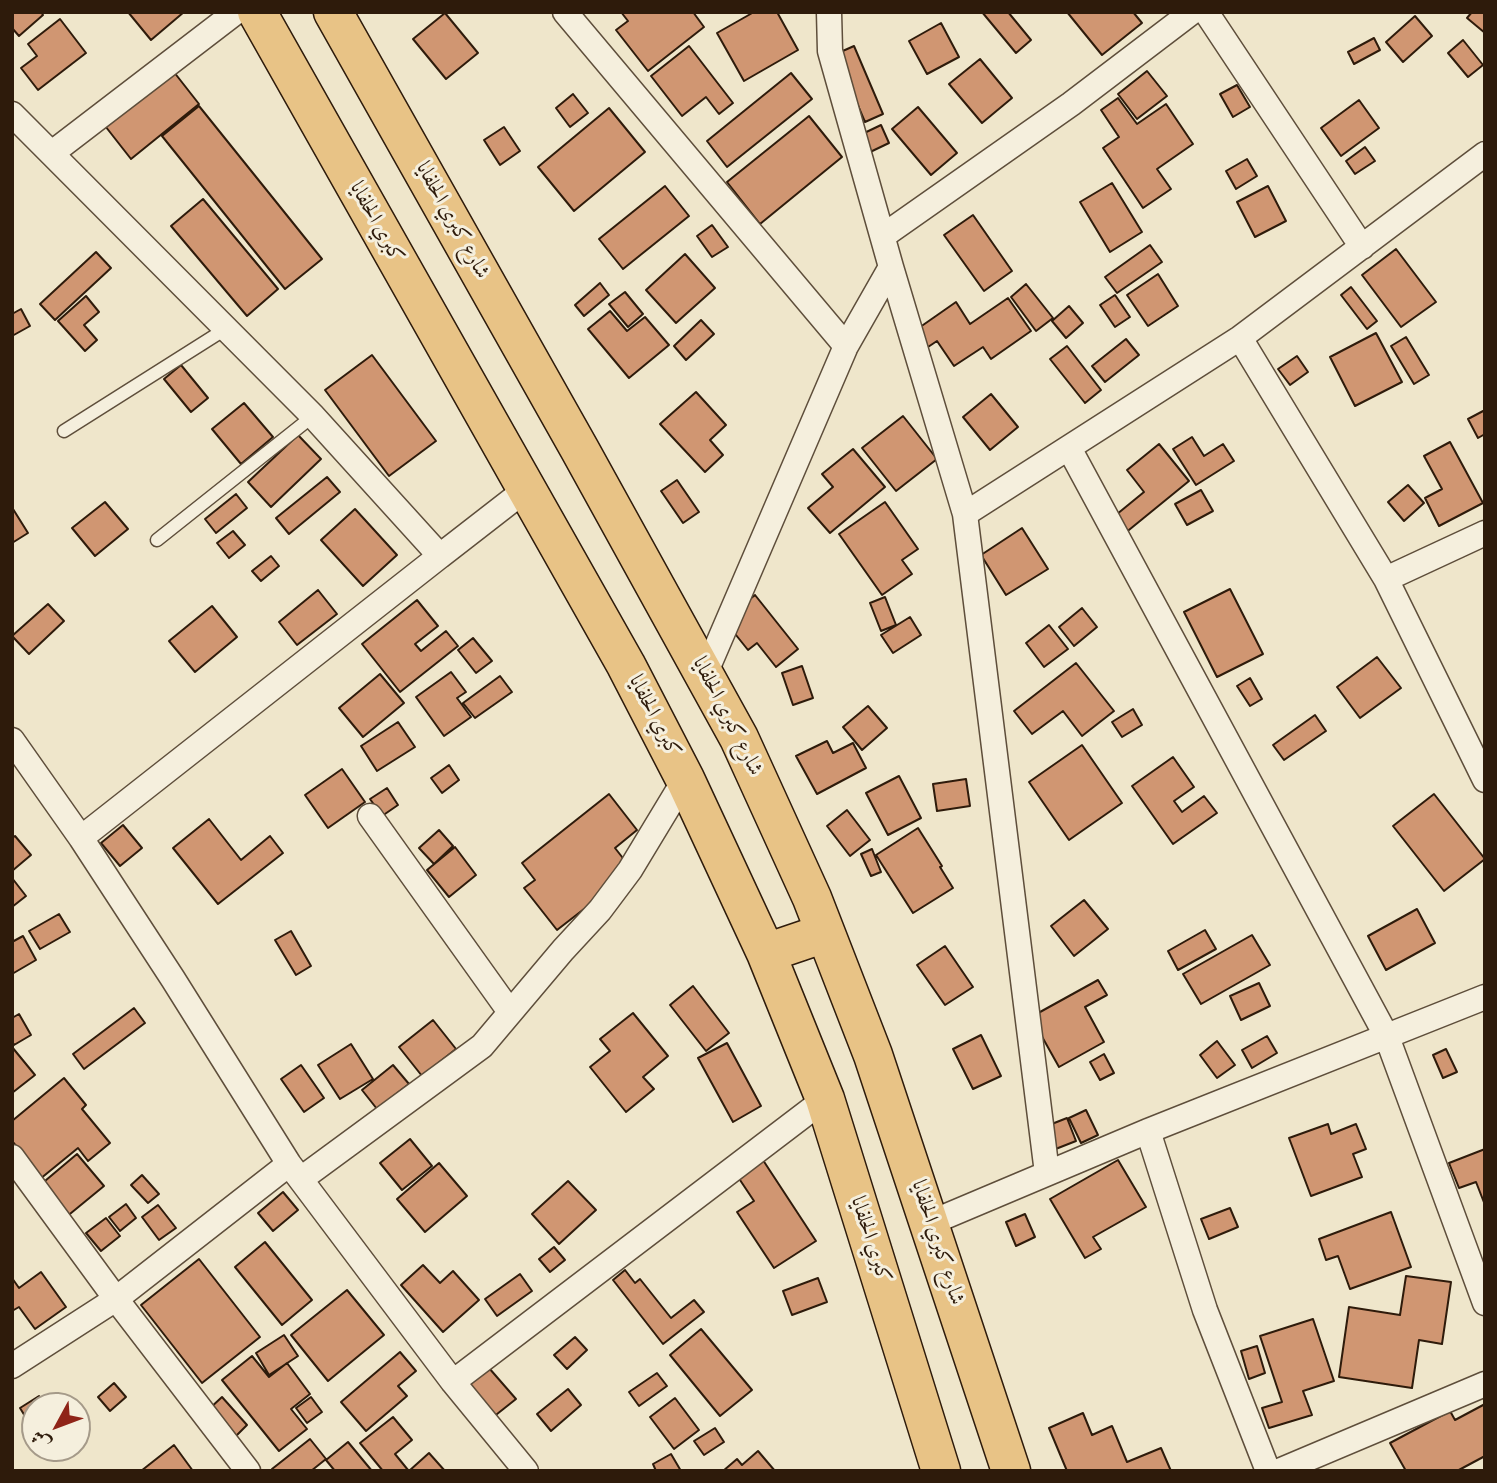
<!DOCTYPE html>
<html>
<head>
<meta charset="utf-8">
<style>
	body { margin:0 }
	#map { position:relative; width:1497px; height:1483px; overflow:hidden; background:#efe6cb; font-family:Vollkorn,Amiri,serif }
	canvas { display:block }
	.frame { position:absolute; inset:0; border:14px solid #2e1b0b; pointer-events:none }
	.north { position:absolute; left:21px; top:1392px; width:70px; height:70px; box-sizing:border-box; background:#f5efdd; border:2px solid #a59a89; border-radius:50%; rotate:229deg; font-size:19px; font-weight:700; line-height:28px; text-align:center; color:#2e1b0b }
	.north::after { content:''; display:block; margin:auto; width:24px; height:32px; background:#8f2418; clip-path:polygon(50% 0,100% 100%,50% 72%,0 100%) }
</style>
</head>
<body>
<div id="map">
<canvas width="1497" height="1483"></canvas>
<div class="frame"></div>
<div class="north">ش</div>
</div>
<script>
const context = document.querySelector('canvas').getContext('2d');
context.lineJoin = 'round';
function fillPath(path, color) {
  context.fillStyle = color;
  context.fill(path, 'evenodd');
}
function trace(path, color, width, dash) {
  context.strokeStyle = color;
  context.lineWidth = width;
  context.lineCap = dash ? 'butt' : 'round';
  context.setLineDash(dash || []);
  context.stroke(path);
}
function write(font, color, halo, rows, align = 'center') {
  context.font = font + ' Vollkorn,Amiri,serif';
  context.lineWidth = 6;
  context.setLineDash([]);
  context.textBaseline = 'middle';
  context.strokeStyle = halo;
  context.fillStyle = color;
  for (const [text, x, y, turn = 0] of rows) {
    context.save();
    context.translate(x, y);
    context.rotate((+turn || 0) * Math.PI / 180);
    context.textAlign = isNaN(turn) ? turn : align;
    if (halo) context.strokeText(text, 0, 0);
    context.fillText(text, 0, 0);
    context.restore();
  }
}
const building = new Path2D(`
	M12,12H41L43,15L19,36L12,28Z
	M128,12H184L151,40Z
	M621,12H693L704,27L648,71L616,30L628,21Z
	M754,12H777L798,50L744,81L717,33Z
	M982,12H1008L1031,40L1016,53Z
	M1067,12H1133L1142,23L1102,55Z
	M1472,12H1485V33L1467,18Z
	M445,13L478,53L446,79L413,39Z
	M1415,16L1432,36L1403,62L1386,42Z
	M60,19L86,53L38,90L21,68L37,56L28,44Z
	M941,23L959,57L927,74L909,41Z
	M1374,38L1380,50L1354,64L1348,52Z
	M1463,40L1483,65L1468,77L1448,53Z
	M689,46L733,103L719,114L706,97L682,116L651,76Z
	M854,46L883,114L865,122L836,54Z
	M980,59L1012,98L982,123L949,84Z
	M170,67L199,104L131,159L102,122Z
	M1147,71L1167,96L1137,119L1118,94Z
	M791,73L812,99L727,167L707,141Z
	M1237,85L1250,107L1233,117L1220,94Z
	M573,94L588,113L570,127L556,108Z
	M1118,98L1137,124L1166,104L1193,144L1157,169L1171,189L1143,208L1103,148L1119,137L1101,110Z
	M1359,100L1379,128L1341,156L1321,128Z
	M199,106L322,259L285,289L162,136Z
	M918,107L957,153L931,175L892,129Z
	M609,108L645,152L574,211L538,167Z
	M809,116L842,157L760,224L727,182Z
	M881,125L889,143L866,154L858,136Z
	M504,127L520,151L500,165L484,140Z
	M1365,147L1375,161L1355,174L1346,161Z
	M1247,159L1257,176L1236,189L1226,171Z
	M1112,183L1142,232L1110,252L1080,202Z
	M665,186L689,216L623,269L599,239Z
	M1268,186L1286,221L1255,237L1237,202Z
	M203,199L278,289L247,316L171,226Z
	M973,215L1012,271L984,291L944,235Z
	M712,225L728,247L712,257L697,236Z
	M1150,245L1162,262L1117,293L1105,277Z
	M1396,249L1436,302L1401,327L1362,275Z
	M96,252L111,268L55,320L40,304Z
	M685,254L715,288L676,323L646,290Z
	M1158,274L1178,306L1148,326L1127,295Z
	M600,283L609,295L584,316L575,305Z
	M1026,284L1053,318L1036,331L1011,297Z
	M1351,287L1377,321L1367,329L1341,295Z
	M625,292L643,314L628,327L609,304Z
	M1115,295L1130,317L1115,327L1100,305Z
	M86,296L99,312L84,325L97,340L85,351L58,321Z
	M1008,298L1031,331L991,359L983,347L954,366L937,341L925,349L913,332L956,302L970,324Z
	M1069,306L1083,323L1066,338L1052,321Z
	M21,309L30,326L12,336V314Z
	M610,311L627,331L645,317L669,345L629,378L588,329Z
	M701,320L714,334L686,360L674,346Z
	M1376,333L1402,382L1355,406L1330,357Z
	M1406,337L1429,375L1414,384L1391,346Z
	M1126,339L1139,355L1105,382L1092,366Z
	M1067,346L1101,390L1085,403L1050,359Z
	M372,355L436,441L389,476L325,390Z
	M1297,356L1308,372L1290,385L1278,369Z
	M181,365L208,398L191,412L164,379Z
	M696,392L726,425L710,440L723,455L705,472L660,424Z
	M991,394L1018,427L990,450L963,417Z
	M244,403L273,437L241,464L212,429Z
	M1485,410V434L1478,438L1468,419Z
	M903,416L937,459L896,491L862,448Z
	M298,435L321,459L271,507L248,482Z
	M1192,437L1204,456L1223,444L1234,461L1196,485L1173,449Z
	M1450,442L1483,503L1439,526L1425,498L1442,489L1424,456Z
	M1159,444L1189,481L1124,534L1111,519L1144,492L1127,470Z
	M853,449L885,487L830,533L808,508L833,487L822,474Z
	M327,477L340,492L289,534L276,518Z
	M677,480L699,512L683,523L661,491Z
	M1408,485L1424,503L1404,521L1388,502Z
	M1201,490L1213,511L1187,525L1175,504Z
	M236,494L247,508L216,533L205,519Z
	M105,502L128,529L95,556L72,528Z
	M885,502L918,549L902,560L912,574L882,595L839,534Z
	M13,509L28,533L12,543V510Z
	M355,509L397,555L363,586L321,540Z
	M1022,528L1048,569L1006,595L981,555Z
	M233,531L245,545L229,558L217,543Z
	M271,556L279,566L261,581L252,571Z
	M1230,589L1263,654L1217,677L1184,612Z
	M318,590L337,614L297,645L279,622Z
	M755,595L798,649L776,667L757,643L748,650L724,620Z
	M885,597L896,625L881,631L870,603Z
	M417,600L438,626L415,644L421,651L446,631L458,646L400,692L362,644Z
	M48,604L64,621L29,654L12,636Z
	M212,606L237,637L195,672L169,641Z
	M1082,608L1097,627L1074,646L1059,627Z
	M910,617L921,635L893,653L881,635Z
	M1049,625L1068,649L1044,667L1026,643Z
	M473,638L492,661L476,673L458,650Z
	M1377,657L1401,688L1360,718L1337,687Z
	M1076,663L1114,711L1082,736L1063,711L1032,734L1014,711Z
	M802,666L813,698L793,705L782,673Z
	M451,672L466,692L457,698L471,717L444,736L416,697Z
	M380,674L404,703L363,737L339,708Z
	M500,676L512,692L475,718L463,703Z
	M1250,678L1262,699L1250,706L1237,686Z
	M868,706L887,728L862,750L843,727Z
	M1133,709L1142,725L1122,737L1112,722Z
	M1315,715L1326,731L1284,760L1273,745Z
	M398,722L415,747L377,771L361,746Z
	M827,741L833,753L853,743L866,768L817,794L796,756Z
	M1082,745L1122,803L1069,840L1029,782Z
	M1173,757L1194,787L1174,801L1182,812L1204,796L1217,813L1173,844L1132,786Z
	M449,765L459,780L442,793L431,778Z
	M342,769L365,802L328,828L305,795Z
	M899,776L921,818L888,835L866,793Z
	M966,779L970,806L937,811L933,784Z
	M387,788L398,805L382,816L370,799Z
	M609,794L637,830L615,848L633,871L557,930L524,888L535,880L522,863Z
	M1434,794L1485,859L1444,891L1393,826Z
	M847,810L870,840L850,856L827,826Z
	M209,819L241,860L270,836L283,853L218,904L173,848Z
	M123,825L142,848L120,866L101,843Z
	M918,828L942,866L940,867L953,888L913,913L876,855Z
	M439,830L453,846L434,864L419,848Z
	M15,836L31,855L12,871V838Z
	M455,847L476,875L449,897L427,870Z
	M872,849L881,872L871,876L861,854Z
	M12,878L26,896L12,907Z
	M1084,900L1108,929L1074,956L1051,926Z
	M1417,909L1435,943L1386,970L1368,936Z
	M59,914L70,932L40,949L29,931Z
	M1205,930L1216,949L1178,970L1168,951Z
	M291,931L311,966L296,975L275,940Z
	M1252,935L1270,965L1201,1004L1183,974Z
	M23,936L36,960L12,974V942Z
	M945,946L973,987L945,1005L917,965Z
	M1098,980L1107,995L1085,1007L1104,1042L1059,1067L1031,1017Z
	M1259,983L1270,1006L1241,1020L1230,996Z
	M693,986L729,1033L706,1051L670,1005Z
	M134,1008L145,1023L84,1069L73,1054Z
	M633,1013L668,1056L643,1077L654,1089L626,1112L590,1067L610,1051L600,1039Z
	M19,1014L31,1035L14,1045L12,1041V1018Z
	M433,1020L456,1049L422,1076L399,1047Z
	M981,1035L1001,1076L973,1089L953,1049Z
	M1267,1036L1277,1053L1252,1068L1242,1050Z
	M1217,1041L1235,1065L1217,1078L1200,1055Z
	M727,1043L761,1106L733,1122L698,1058Z
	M351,1044L373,1079L340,1099L318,1065Z
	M12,1047L35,1075L12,1093Z
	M1446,1049L1457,1072L1443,1078L1433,1055Z
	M1104,1054L1114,1073L1100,1080L1090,1062Z
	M301,1065L324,1098L304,1112L281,1079Z
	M393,1065L409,1084L377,1109L362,1090Z
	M64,1078L86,1105L82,1109L110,1143L88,1161L78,1148L29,1188L26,1158L12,1141V1121Z
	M1086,1110L1098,1135L1081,1143L1069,1118Z
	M1067,1118L1076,1141L1048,1152L1039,1129Z
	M1328,1124L1331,1134L1356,1124L1366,1149L1353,1154L1362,1177L1311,1196L1289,1138Z
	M410,1139L432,1166L402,1190L380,1163Z
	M1485,1149V1205L1476,1182L1459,1188L1449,1163Z
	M77,1154L104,1186L65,1218L39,1186Z
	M759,1154L816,1241L774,1268L737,1212L754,1201L734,1171Z
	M1118,1160L1146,1207L1093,1237L1101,1249L1085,1258L1050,1199Z
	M439,1163L467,1196L425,1232L397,1199Z
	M142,1175L159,1194L148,1203L131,1185Z
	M568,1181L596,1210L559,1244L532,1214Z
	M283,1192L298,1210L273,1231L258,1213Z
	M126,1204L136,1218L120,1231L109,1217Z
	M158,1205L176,1228L159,1240L142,1217Z
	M1230,1208L1238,1227L1209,1239L1201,1219Z
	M1391,1212L1411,1267L1350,1289L1338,1256L1326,1260L1319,1239Z
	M1025,1214L1035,1237L1016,1246L1006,1222Z
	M106,1218L120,1236L101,1251L86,1233Z
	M265,1242L312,1300L282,1325L235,1267Z
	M554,1247L565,1260L550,1272L539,1259Z
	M199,1259L260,1337L202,1383L141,1305Z
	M423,1265L440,1283L453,1271L479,1300L443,1332L401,1285Z
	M625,1270L635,1283L640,1279L671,1318L694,1300L704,1312L663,1344L613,1280Z
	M41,1272L66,1307L35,1329L19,1307L12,1311V1278L19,1288Z
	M520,1274L532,1291L497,1316L485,1299Z
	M1406,1276L1451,1282L1442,1344L1419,1340L1412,1388L1339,1377L1349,1307L1400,1315Z
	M818,1278L827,1302L792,1315L783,1291Z
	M347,1290L384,1335L328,1381L291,1335Z
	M1313,1319L1334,1381L1303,1391L1312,1415L1269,1428L1262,1408L1282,1402L1260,1336Z
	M701,1329L752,1390L720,1416L670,1355Z
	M284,1335L298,1356L269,1375L256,1353Z
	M575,1337L587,1350L567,1369L554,1355Z
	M1257,1346L1265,1373L1249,1379L1241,1351Z
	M400,1352L416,1371L398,1386L407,1396L366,1431L341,1402Z
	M252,1356L269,1377L287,1363L310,1394L291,1409L307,1429L279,1451L222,1380Z
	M489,1368L516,1399L487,1422L462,1391Z
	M657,1373L667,1386L639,1406L629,1392Z
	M114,1383L126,1397L110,1411L98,1397Z
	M568,1389L581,1405L551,1431L537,1414Z
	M39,1396L45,1406H35V1423L31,1426L20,1408Z
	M222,1397L247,1425L234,1438L208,1410Z
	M311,1397L322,1412L307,1423L296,1408Z
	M675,1398L699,1430L674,1449L650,1417Z
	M1485,1404V1456L1457,1471H1406L1390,1443L1450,1411L1455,1420Z
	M1083,1413L1092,1435L1112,1426L1127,1462L1161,1448L1171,1471H1067L1049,1428Z
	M393,1417L412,1440L395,1454L408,1470L406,1471H383L360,1443Z
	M715,1428L724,1442L704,1455L694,1441Z
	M310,1439L326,1459L311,1471H274L272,1469Z
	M348,1442L372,1471H335L326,1460Z
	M174,1445L193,1471H141Z
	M758,1451L775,1471H723L737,1459L742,1465Z
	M429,1453L445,1471H409Z
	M671,1454L681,1471H656L653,1464Z`);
const lane = new Path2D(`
	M64,431L227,328
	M157,540L313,416`);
const street = new Path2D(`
	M565,12L846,346
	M829,12L830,51L891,267L965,514L1047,1173
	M1206,12L1362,247
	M12,114L313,416L440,556L525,490
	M52,153L236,12
	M883,236L1071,104L1192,12
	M1240,338L1386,579L1485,780
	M1069,448L1387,1037L1485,1303
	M965,514L1240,338L1485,154
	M1386,579L1485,533
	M705,674L846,346L891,267
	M12,740L81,838L173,979L289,1164L453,1382L526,1471
	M370,816L510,1012
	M81,838L440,556
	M1148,1131L1205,1310L1268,1471
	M12,1157L116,1299L248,1471
	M301,1179L482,1046L563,950L600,910L630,870L685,779
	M930,1223L1148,1131L1485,997
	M12,1366L116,1299L289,1164
	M453,1382L825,1099
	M1279,1471L1485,1384`);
const primary = new Path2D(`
	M257,12L626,665L685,779L766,953L825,1099L941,1471
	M333,12L580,450L739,738L812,898L873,1055L1011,1471
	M766,953L825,933`);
const streetNames = [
	["شارع كبري الحلفايا",451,221,61],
	["كبري الحلفايا",375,223,61],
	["كبري الحلفايا",653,717,63],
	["شارع كبري الحلفايا",726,717,63],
	["كبري الحلفايا",869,1240,72],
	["شارع كبري الحلفايا",936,1243,72]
];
fillPath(building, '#d09672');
trace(building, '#2e1b0b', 2);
trace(lane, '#5e4e3b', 15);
trace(street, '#5e4e3b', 27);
trace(primary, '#2e1b0b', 41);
trace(lane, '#f5efdd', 12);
trace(street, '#f5efdd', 24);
trace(primary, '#e8c386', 38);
write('21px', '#2e1b0b', '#f5efdd', streetNames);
</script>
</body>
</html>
